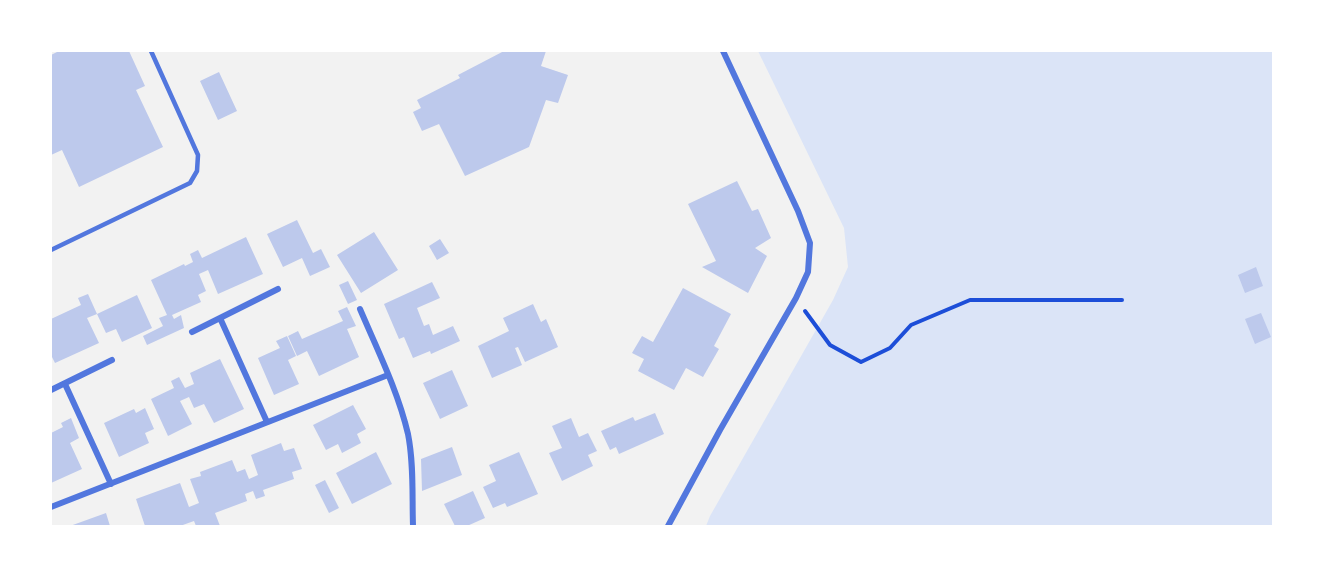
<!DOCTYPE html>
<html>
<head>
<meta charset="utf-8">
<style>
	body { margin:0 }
	#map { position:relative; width:1324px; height:577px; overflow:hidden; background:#f2f2f2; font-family:"Work Sans",sans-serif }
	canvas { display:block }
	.frame { position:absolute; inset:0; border:52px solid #fff; pointer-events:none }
</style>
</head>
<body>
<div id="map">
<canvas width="1324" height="577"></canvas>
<div class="frame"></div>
</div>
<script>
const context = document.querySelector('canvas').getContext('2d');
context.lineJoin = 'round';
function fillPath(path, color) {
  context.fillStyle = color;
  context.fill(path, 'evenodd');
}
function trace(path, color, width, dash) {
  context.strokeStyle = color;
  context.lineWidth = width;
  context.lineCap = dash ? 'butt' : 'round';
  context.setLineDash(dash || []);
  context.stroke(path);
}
const green = new Path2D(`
	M758,51H1273V526H706L710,516L833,300L848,267L844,228Z`);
const building = new Path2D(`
	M59,51H129L145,86L136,90L163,147L79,187L62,150L51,155V55Z
	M504,51H546L541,66L568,75L558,103L546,100L529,147L465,176L439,124L422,131L413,112L421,108L417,100L460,78L458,75Z
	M219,72L237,111L218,120L200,81Z
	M737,181L752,211L758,209L771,238L755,248L767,256L748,293L702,267L716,261L688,204Z
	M297,220L313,253L321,249L330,267L310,276L302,258L283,267L267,234Z
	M374,232L398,270L361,293L337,255Z
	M246,237L263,274L218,294L208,270L199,274L206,291L198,295L201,302L172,315L174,319L181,315L184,328L147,345L143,336L163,326L159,318L167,315L151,280L184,264L185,266L193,262L190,254L198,250L202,258Z
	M440,239L449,253L437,260L429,246Z
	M1256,267L1263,286L1245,293L1238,275Z
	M348,281L357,300L348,304L339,285Z
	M432,282L440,298L417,308L424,326L429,324L433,335L453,326L460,341L431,354L430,351L413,358L404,337L399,339L384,304Z
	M683,288L731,314L714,346L719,349L703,377L686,368L674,390L638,371L644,359L632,353L642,336L653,342Z
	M88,294L97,314L87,318L99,343L55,363L51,355V319L81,305L78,298Z
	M137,295L152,328L122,342L116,329L106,333L97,314Z
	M533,304L541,322L546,319L558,347L525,362L518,347L515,348L522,365L492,378L478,346L509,331L503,318Z
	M347,307L356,326L347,329L359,357L319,376L307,351L297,356L288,336L298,331L302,339L343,321L338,311Z
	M1261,313L1271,337L1255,344L1245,319Z
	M287,336L296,356L288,360L299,384L274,395L258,358L280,348L276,341Z
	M220,359L244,409L214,423L204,404L194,408L189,397L180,401L192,424L168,436L151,399L174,388L171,381L179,377L185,388L194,384L190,373Z
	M452,370L468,406L440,419L423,383Z
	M353,405L366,429L357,434L361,443L342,453L338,444L326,450L313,425Z
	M145,408L154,429L145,433L149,443L119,457L104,423L134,409L136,413Z
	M655,413L664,434L619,454L616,447L610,450L601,431L633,417L635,421Z
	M71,418L79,438L70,443L82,469L51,483V433L63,427L61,423Z
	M571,418L579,437L588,433L597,451L588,455L593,466L562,481L549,453L562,448L552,426Z
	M281,443L284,451L294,448L302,469L292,472L294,479L263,490L265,496L256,499L253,491L245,494L247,501L215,513L220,526H196L194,521L180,526H145L136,499L180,483L189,507L199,503L190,479L201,476L200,472L232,460L237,472L245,469L249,479L258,475L251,455Z
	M452,447L462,475L422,491L421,459Z
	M376,452L392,484L352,504L336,473Z
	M519,452L538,494L507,507L505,503L493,508L483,487L496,481L489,465Z
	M325,480L339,508L329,513L315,485Z
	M473,491L485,518L467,526H455L444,504Z
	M106,513L110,526H70Z`);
const path = new Path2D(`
	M805,311L830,345L861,362L890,348L911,325L970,300H1122`);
const service = new Path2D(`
	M51,250L190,183L197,171L198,155L151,51`);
const minor = new Path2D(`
	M360,309C377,349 398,391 408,434C414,464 412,496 413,526
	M220,318L267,422
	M192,332L278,289
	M65,384L111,484
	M51,390L112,360
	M51,507L388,375
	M668,526L720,430L796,298L808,272L810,243L798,211L723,51`);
fillPath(green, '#dbe4f7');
fillPath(building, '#bdc9ec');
trace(path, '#1d4ed8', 4);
trace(service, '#5277de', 4.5);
trace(minor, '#5277de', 6);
</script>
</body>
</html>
